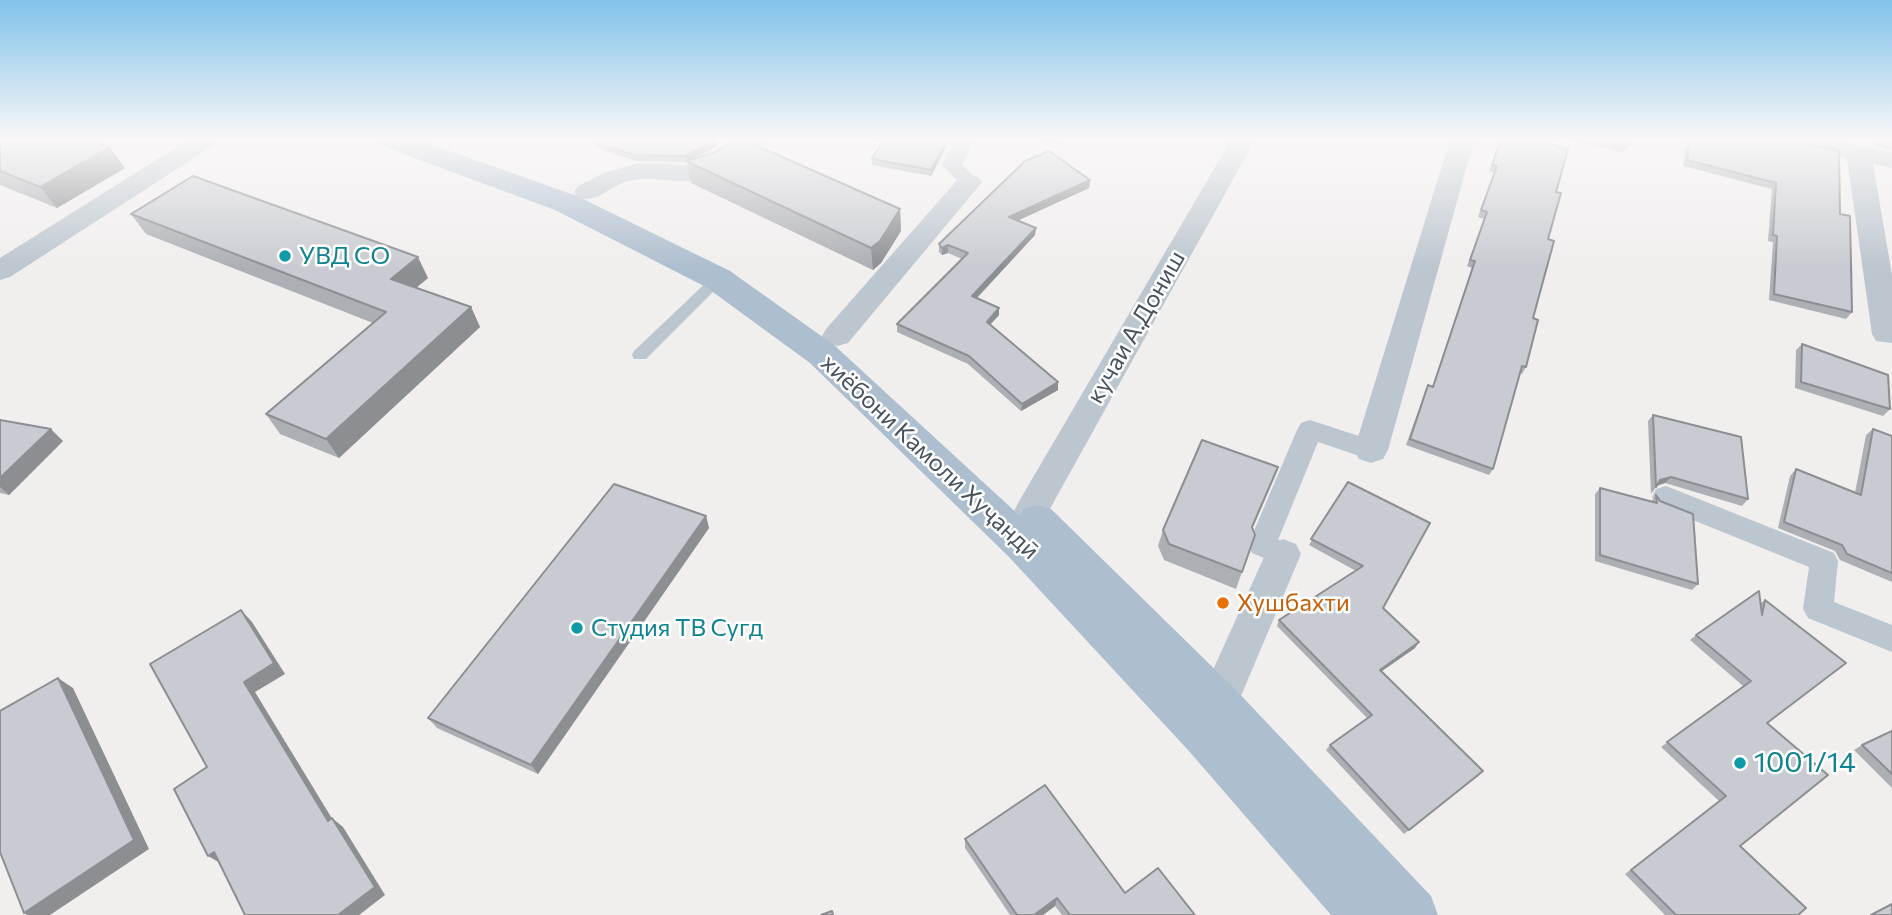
<!DOCTYPE html>
<html>
<head>
<meta charset="utf-8">
<style>
	body { margin:0 }
	canvas { display:block; background:#f1eeee }
</style>
</head>
<body>
<canvas width="1892" height="915"></canvas>
<script>
const context = document.querySelector('canvas').getContext('2d');
context.lineJoin = 'round';
function fillPath(path, color) {
  context.fillStyle = color;
  context.fill(path, 'evenodd');
}
function trace(path, color, width, dash) {
  context.strokeStyle = color;
  context.lineWidth = width;
  context.lineCap = dash ? 'butt' : 'round';
  context.setLineDash(dash || []);
  context.stroke(path);
}
function write(font, color, halo, rows, align = 'center') {
  context.font = font + ' Commissioner,sans-serif';
  context.lineWidth = 5;
  context.setLineDash([]);
  context.textBaseline = 'middle';
  context.strokeStyle = halo;
  context.fillStyle = color;
  for (const [text, x, y, turn = 0] of rows) {
    context.save();
    context.translate(x, y);
    context.rotate((+turn || 0) * Math.PI / 180);
    context.textAlign = isNaN(turn) ? turn : align;
    if (halo) context.strokeText(text, 0, 0);
    context.fillText(text, 0, 0);
    context.restore();
  }
}
const service = new Path2D(`
	M718,274L723,276L725,279L723,282L646,359H634L632,355L634,351L713,276Z`);
const pedestrian = new Path2D(`
	M955,140H975L962,164L979,182L976,186H962L942,165Z
	M1310,420L1380,443L1384,450L1380,457L1371,460L1318,442L1278,540L1293,546L1297,554L1293,562L1283,566L1252,553L1248,545L1297,430L1301,423Z
	M1666,486L1834,553L1838,561L1834,602L1892,625V652L1808,618L1803,609L1809,567L1656,505L1652,497L1656,489Z`);
const minor = new Path2D(`
	M188,140H217L214,145L10,277L0,280V258Z
	M736,140H766L763,145C741,158 715,178 689,181C668,182 648,176 628,181C610,186 598,203 578,198L574,192L578,186L606,172L639,163L687,165Z
	M1231,140H1255L1042,523L1030,527L1018,523L1013,513L1018,503Z
	M1450,140H1474L1388,450L1383,459L1371,463L1359,459L1354,450Z
	M1786,140H1833L1892,152V168L1873,164L1892,275V343L1876,341L1872,334L1847,158L1789,145Z
	M969,174L978,177L982,182L978,187L848,343L837,346L826,343L822,336L826,329L960,177Z
	M1283,539L1296,544L1301,554L1238,703L1232,716L1218,721L1204,716L1198,703L1270,544Z`);
const primary = new Path2D(`
	M378,140H419L577,196L730,271L834,345L1020,516L1023,509L1037,505L1051,509L1234,688L1431,896L1438,915H1331L1188,750L1009,557L810,363L706,287L555,210L382,146Z`);
const wall = new Path2D(`
	M0,140L125,168L57,208L0,185Z
	M950,140L931,176L872,165V159Z
	M1041,140H1058L1055,144Z
	M1501,140H1535L1556,192L1533,318L1526,367L1522,374L1520,373L1493,469L1489,475L1406,445L1425,392L1428,385L1432,387L1472,268L1467,266L1484,219L1478,217L1494,172L1489,171Z
	M1571,140H1628L1627,147L1623,153Z
	M1687,140H1792L1840,214L1852,312L1846,319L1769,300L1773,242L1768,241L1772,189L1683,166Z
	M1874,140H1892V151L1875,146Z
	M715,141L716,147L691,160L900,209L901,231L881,263L873,270L691,183L687,162L636,161L596,148L594,142Z
	M1090,180L1089,188L1017,221L1036,228L1035,235L977,298L999,315L990,325L1058,382V390L1021,411L968,364L897,332V324L962,259L948,253L942,255L939,252V244Z
	M131,214L428,278L416,288L471,307L480,327L339,458L280,434L266,414L373,323L146,234Z
	M1802,344L1890,409L1883,416L1795,388L1796,350Z
	M1653,415L1748,499L1742,506L1665,483L1657,486L1651,494L1648,421Z
	M0,420L63,441L9,495L0,493Z
	M1873,429L1892,436V582L1840,560L1835,551L1778,528L1790,476L1796,469L1855,493L1866,435Z
	M1348,482L1383,608L1415,648L1382,671L1478,776L1404,834L1326,750L1330,745L1367,718L1277,626L1279,620L1356,571L1309,545Z
	M1271,484L1252,528L1242,572L1236,589L1164,560L1158,546L1163,530Z
	M1600,488L1651,502L1656,495L1698,584L1692,590L1595,561V494Z
	M706,516L709,528L538,774L437,728L428,718Z
	M1765,600L1767,723L1740,846L1798,915H1665L1625,874L1719,801L1661,747L1743,686L1690,640L1696,635L1760,604Z
	M1892,731V788L1854,750L1862,745Z
	M965,839L1125,893L1195,915H1062L1055,906L1043,915H1010L965,848Z`);
const shadedWall = new Path2D(`
	M947,140H950L931,176V170Z
	M715,141L716,147L686,162L685,156Z
	M110,147L125,168L57,208L40,187Z
	M1090,180L1089,188L1008,225L1009,217Z
	M900,209L901,231L881,263L873,270L871,248Z
	M1036,228L1035,235L972,303V296Z
	M948,245V253L942,255V248Z
	M418,257L428,278L402,299L391,279Z
	M471,307L480,327L339,458L326,439Z
	M999,308V315L986,329L987,322Z
	M1058,382V390L1021,411L1022,404Z
	M51,429L63,441L9,495L0,487V478Z
	M1671,477L1665,483L1655,486L1660,480Z
	M706,516L709,528L538,774L531,765Z
	M241,610L252,622L285,674L255,692L339,830L328,821L244,682Z
	M1419,642L1415,648L1376,675L1380,670Z
	M58,678L73,688L149,849L50,915H27L24,913Z
	M1483,771L1478,776L1404,834L1409,830Z
	M332,818L343,827L385,895L359,915H338Z
	M214,852L222,864L208,856Z
	M1057,898L1055,906L1043,915H1034Z`);
const building = new Path2D(`
	M0,140H92L110,147L40,187L0,171Z
	M596,140H713L715,141L685,156L635,155L594,142Z
	M737,140H744L900,209L880,241L871,248L686,161L715,152Z
	M883,140H947L931,170L872,159Z
	M1501,140H1535L1568,149L1556,192L1561,193L1548,239L1554,241L1533,318L1538,320L1526,367L1522,366L1493,469L1410,439L1428,385L1433,387L1475,261L1470,260L1487,212L1481,210L1497,166L1492,165Z
	M1599,140H1628L1627,147Z
	M1690,140H1792L1793,141L1839,151L1840,214L1850,216L1852,312L1774,294L1777,236L1773,235L1776,183L1687,160Z
	M1049,151L1090,180L1009,217L1036,228L972,296L999,308L987,322L1058,382L1022,404L969,356L897,324L968,253L948,245L942,248L939,244L1025,161Z
	M193,176L418,257L391,279L471,307L326,439L266,414L386,312L131,214Z
	M1802,344L1888,375L1890,409L1801,382Z
	M1653,415L1741,437L1748,499L1671,477L1660,480L1656,487Z
	M0,420L51,429L0,478Z
	M1873,429L1892,436V573L1847,554L1842,545L1784,522L1796,469L1861,495Z
	M1202,440L1278,467L1252,527L1255,535L1242,572L1169,544L1163,530Z
	M1348,482L1430,523L1383,608L1419,642L1380,670L1483,771L1409,830L1330,745L1372,715L1279,620L1363,566L1311,539Z
	M614,484L706,516L531,765L428,718Z
	M1600,488L1657,503L1656,495L1660,501L1693,514L1698,584L1600,555Z
	M1759,591L1762,615L1765,600L1846,663L1767,723L1828,775L1740,846L1806,908L1798,915H1676L1631,870L1726,796L1667,742L1751,681L1696,635Z
	M241,610L274,663L244,682L328,821L332,818L375,887L338,915H245L214,852L208,856L174,789L207,767L150,664Z
	M58,678L134,840L24,913L0,852V711Z
	M1892,731V774L1862,745Z
	M1045,785L1125,893L1158,868L1195,915H1070L1057,898L1034,915H1017L965,839Z
	M1892,904V915H1871Z
	M832,911L833,915H821Z`);
const markers = [
	[285,256,7,"#0f9aa8"],
	[1223,603,7,"#e8710a"],
	[577,628,7,"#0f9aa8"],
	[1740,763,7,"#0f9aa8"]
];
const cultureNames = [
	["УВД СО",299,256],
	["Студия ТВ Сугд",591,628]
];
const streetNames = [
	["кучаи А.Дониш",1136,327,-60],
	["хиёбони Камоли Хуҷандӣ",930,457,43]
];
const foodNames = [
	["Хушбахти",1237,603]
];
const nearCulturenames = [
	["1001/14",1754,763]
];
fillPath(service, '#bcc6ce');
fillPath(pedestrian, '#bcc6ce');
fillPath(minor, '#bcc6ce');
fillPath(primary, '#adbece');
fillPath(wall, '#acafb4');
fillPath(shadedWall, '#8c8e92');
fillPath(building, '#c8cbd1');
trace(building, '#8c8e92', 2);
const sky = context.createLinearGradient(0, 0, 0, 268);
sky.addColorStop(0, '#81c2ea');
sky.addColorStop(0.52, '#f9f7f7');
sky.addColorStop(1, '#f9f7f700');
context.fillStyle = sky;
context.fillRect(0, 0, 1892, 268);
for (const [x, y, r, color] of markers) {
  const dot = new Path2D();
  dot.arc(x, y, r, 0, 2 * Math.PI);
  context.fillStyle = color;
  context.fill(dot);
  trace(dot, '#fff', 2.5);
}
write('24px', '#0d838f', '#fff', cultureNames, 'left');
write('24px', '#46525d', '#fff', streetNames);
write('24px', '#c56008', '#fff', foodNames, 'left');
write('28px', '#0d838f', '#fff', nearCulturenames, 'left');
</script>
</body>
</html>
